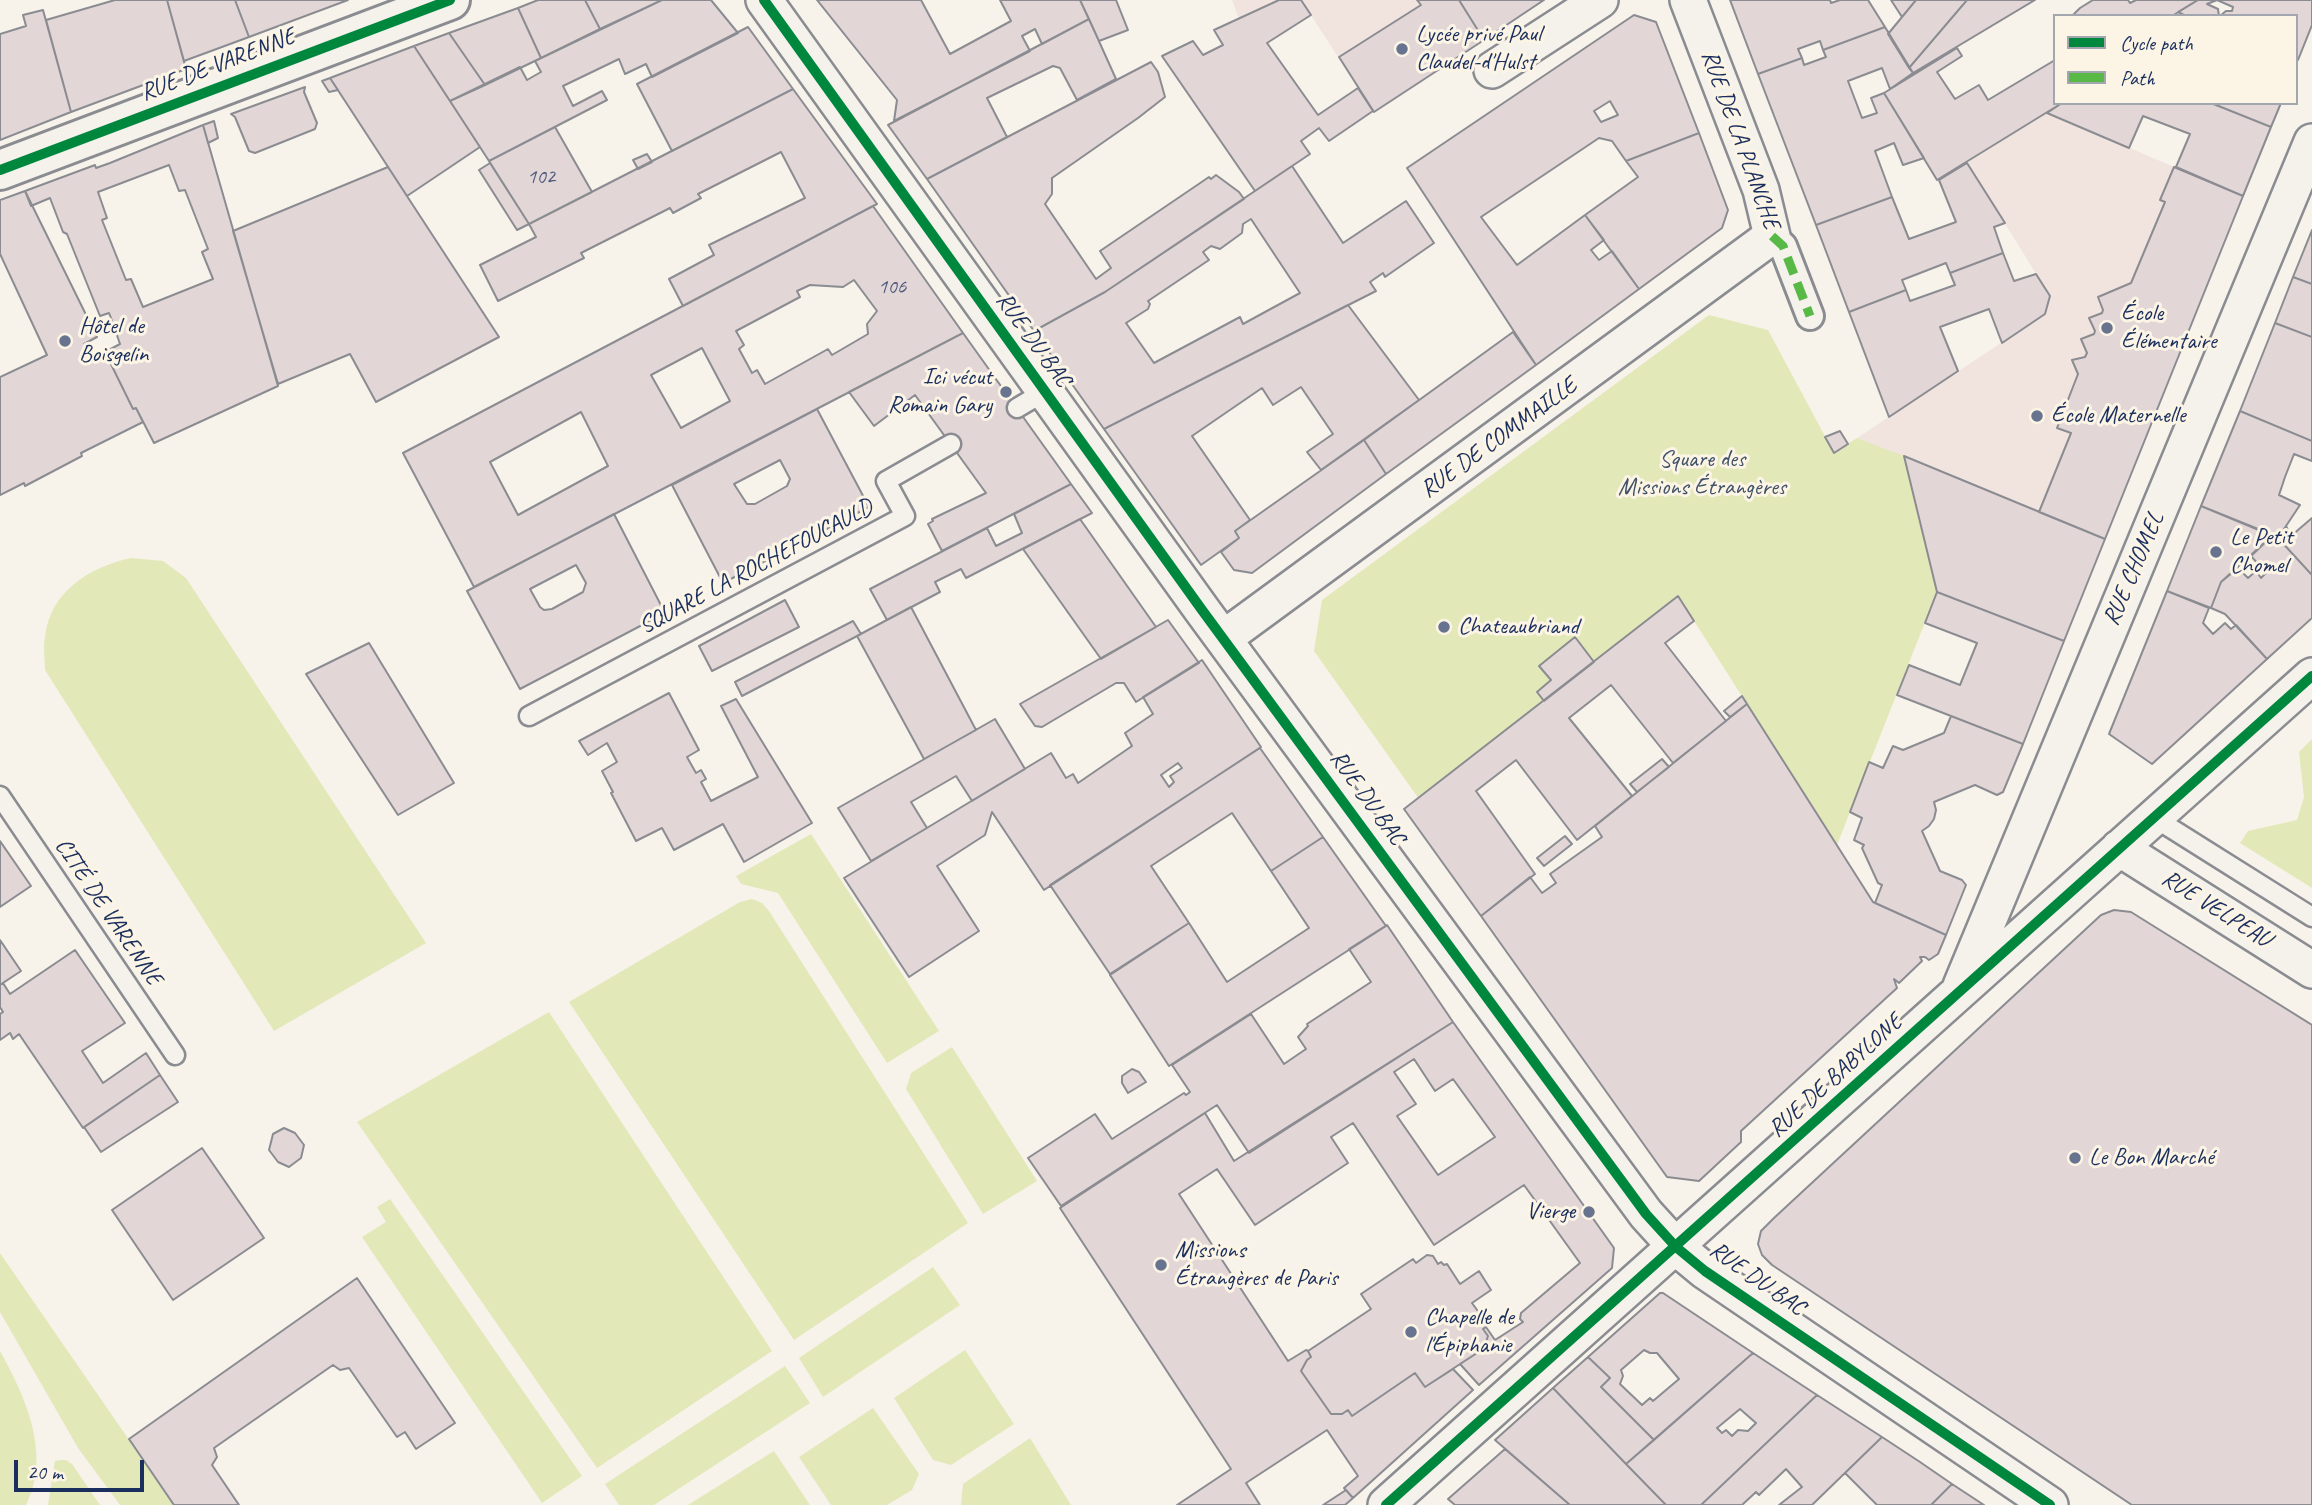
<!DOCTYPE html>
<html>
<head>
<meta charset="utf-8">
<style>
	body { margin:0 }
	#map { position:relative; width:2312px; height:1505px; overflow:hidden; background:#f7f3ea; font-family:Caveat,sans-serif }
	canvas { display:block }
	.legend { position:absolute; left:2053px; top:14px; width:245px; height:91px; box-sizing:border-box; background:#fcf5e5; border:2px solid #a2a6af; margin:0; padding:9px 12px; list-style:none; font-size:21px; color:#1b2f5e }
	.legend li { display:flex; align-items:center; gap:14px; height:35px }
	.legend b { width:35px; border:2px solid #a2a6af }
	.scale { position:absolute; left:14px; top:1460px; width:130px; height:32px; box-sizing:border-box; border:4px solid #1b2f5e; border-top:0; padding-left:9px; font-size:21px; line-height:24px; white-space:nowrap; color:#1b2f5e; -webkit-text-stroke:5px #fcf5e5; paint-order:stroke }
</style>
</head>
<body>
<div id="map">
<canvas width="2312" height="1505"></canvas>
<ul class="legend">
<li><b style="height:9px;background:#00873e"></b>Cycle path</li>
<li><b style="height:9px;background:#58b947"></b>Path</li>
</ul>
<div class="scale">20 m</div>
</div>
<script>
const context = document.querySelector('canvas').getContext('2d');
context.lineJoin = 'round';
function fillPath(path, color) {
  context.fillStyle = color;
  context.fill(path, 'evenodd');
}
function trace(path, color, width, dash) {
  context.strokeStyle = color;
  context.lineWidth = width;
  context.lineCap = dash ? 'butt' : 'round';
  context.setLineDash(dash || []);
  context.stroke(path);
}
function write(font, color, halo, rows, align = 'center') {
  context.font = font + ' Caveat,sans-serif';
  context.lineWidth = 6;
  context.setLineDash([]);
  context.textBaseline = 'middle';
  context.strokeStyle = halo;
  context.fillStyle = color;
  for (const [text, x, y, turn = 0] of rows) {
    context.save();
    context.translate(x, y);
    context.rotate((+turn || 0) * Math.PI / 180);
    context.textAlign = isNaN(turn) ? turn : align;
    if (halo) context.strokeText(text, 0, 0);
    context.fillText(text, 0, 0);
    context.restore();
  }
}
const built = new Path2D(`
	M1232,0H1279L1239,19Z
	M1301,0H1459L1484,40L1374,112Z
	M2047,113L2243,196L2105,539L1857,438L2045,314L2050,296L1967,163Z`);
const green = new Path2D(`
	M1709,315L1768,330L1834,453L1857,438L1904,456L1937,592L1837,845L1678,596L1419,799L1314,651L1322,600Z
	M131,558L163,561L186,578L426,943L274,1031L45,670C45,659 43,647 45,637C50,591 90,567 131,558Z
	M2312,739V888L2240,843L2248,831L2297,820L2304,797L2299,752Z
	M811,834L939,1031L887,1063L778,893L741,884L736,876Z
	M752,899L762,903L769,911L968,1223L794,1340L569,1002L740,902Z
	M549,1012L772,1351L597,1468L357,1122Z
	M952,1047L1037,1181L983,1214L906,1089L911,1073Z
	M390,1199L582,1476L542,1503L362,1237L386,1222L377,1207Z
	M0,1253L174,1505H120L78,1448L0,1312Z
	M933,1267L960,1305L823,1397L799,1358Z
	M965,1350L1014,1424L951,1465L933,1460L894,1398Z
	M0,1351C25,1396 52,1454 26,1505H0Z
	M785,1366L810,1403L654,1505H619L605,1484Z
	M873,1408L919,1474L912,1490L887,1505H831L799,1457Z
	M1030,1438L1071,1505H961L963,1484Z
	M774,1451L810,1505H688Z
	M60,1460H66L72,1464L100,1505H48L54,1466L55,1461Z`);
const building = new Path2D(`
	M115,0H167L186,69L71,112L46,20Z
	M167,0H235L249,37L184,61Z
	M235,0H348L249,37Z
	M538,0H585L600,29L541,58L518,8Z
	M585,0H662L600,29Z
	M662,0H711L738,33L652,77L646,64L625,74L619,59L563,86L573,106L602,91L607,100L489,161L450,101L520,67L527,80L541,72L535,61Z
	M817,0H921L950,54L1011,21L1000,0H1080L1089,19L1042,44L1035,29L1022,36L1030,51L894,121L897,100Z
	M1080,0H1116L1128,30L1099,41Z
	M1279,0H1301L1311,15L1267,43L1318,115L1358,88L1373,111L1329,141L1319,128L1301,141L1310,154L1255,191L1162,56L1193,41L1203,55L1223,45L1214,30Z
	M1417,0H1459L1484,40L1374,112L1339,57L1421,5Z
	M1459,0H1544L1484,40Z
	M1730,0H1830L1831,3L1840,0H1868L1885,27L1823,50L1820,41L1798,49L1802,58L1758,74Z
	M1891,0H1916L1902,17Z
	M1916,0H1967L1909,68L1888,34Z
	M1967,0H2035L1913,73L1909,68Z
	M2093,0H2128L2130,3L2136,0H2198L2172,16H2072L2080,8Z
	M2198,0H2312V25L2298,60L2296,59V16H2220L2226,11H2232L2233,7L2217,0L2207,4L2218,9L2219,16H2186L2178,12Z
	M518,8L541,58L485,85L449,33Z
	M43,10L71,112L0,140V34L26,26L23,15Z
	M1634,15L1656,22L1699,133L1626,161L1612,141L1599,138L1481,217L1517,265L1585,215L1604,240L1591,250L1599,260L1612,251L1639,289L1536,365L1407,168ZM1610,101L1618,115L1601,122L1594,111Z
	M1089,19L1116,79L1077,100L1060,68L1053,66L987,98L1007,137L927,179L888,125Z
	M748,27L793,89L672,151L637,84Z
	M1885,27L1913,73L1890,89L1882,68L1848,81L1862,118L1877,113L1871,98L1884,93L1924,158L1903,165L1894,143L1875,151L1892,197L1816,225L1758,74L1802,58L1804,65L1826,57L1823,50Z
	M449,33L485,85L450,101L414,46Z
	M414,46L480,147L407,196L330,78Z
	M1957,48L1962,56L1937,72L1955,99L1979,85L1988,100L2055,60V103H2062L1937,180L1884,93Z
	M1151,62L1158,72L1165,97L1138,118L1052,178V194L1045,204L1096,279L1111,268L1100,251L1209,177L1211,179L1216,175L1239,192L1244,199L1105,292L1034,331L927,179Z
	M330,78L338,90L329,92L322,81Z
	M305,87L304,92L317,123L315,129L255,153L249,151L235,117L231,114Z
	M793,89L877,204L683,306L669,279L714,255L709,245L805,198L781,152L698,194L701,198L673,213L670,208L581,253L584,258L498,301L480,265L536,237L529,224Z
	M2062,103H2211L2271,127L2243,196L2176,167L2190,134L2143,116L2129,148L2047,113Z
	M2211,103H2281L2271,127Z
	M214,121L218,138L208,143L203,125Z
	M203,125L278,386L154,443L136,408L133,409L105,352L120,344L111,318L109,313L100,316L67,234L63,232L50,198L31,206L25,191L95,165L96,168L110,163ZM169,165L179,191L185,190L208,249L202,252L213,279L143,307L131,279L126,280L102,220L107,218L98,192Z
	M555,127L592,192L529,224L489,161Z
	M1699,133L1728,210L1722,228L1639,289L1585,215L1638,177L1626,161Z
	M647,154L652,162L638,169L633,160Z
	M490,163L529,224L517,230L479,170Z
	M1967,163L2005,223L1994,227L2003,253L1950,273L1946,263L1902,280L1906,290L1849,312L1816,225L1892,197L1909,239L1956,222L1939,180Z
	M1292,166L1343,243L1406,201L1434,243L1385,277L1383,273L1370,282L1376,291L1104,429L1034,331L1105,292ZM1251,219L1300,293L1243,324L1240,317L1154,363L1126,323L1148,309L1150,304L1148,301L1209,260L1203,252L1211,246L1220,249L1242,233L1243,224Z
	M388,167L499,337L376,402L350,354L278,384L233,231Z
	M2174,167L2243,196L2105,539L2039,512L2071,433L2057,428L2078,374L2072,360L2085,357L2087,353L2081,339L2094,334L2095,331L2089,318L2102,313L2103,310L2098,297L2131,283L2165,202L2160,200Z
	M25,191L97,337L84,344L91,359L105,352L133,409L136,408L143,422L81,453L82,456L25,486L24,483L0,495V377L47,355L0,254V200Z
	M873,206L963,333L474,587L403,453ZM854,280L877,311L867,324L868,334L832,355L828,349L765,384L757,370L752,373L739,349L744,345L736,331L800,297L797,291L810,285L843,287ZM702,348L730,401L681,428L651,375ZM581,412L608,466L518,515L490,462Z
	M2312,230V284L2293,277Z
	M2003,253L2014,281L2036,274L2050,296L2045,314L2002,343L1989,309L1940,327L1958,371L1889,417L1849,312L1906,290L1910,301L1955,285L1950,273Z
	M2293,277L2312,284V337L2275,323Z
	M1348,305L1419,400L1321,470L1307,452L1333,434L1301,387L1273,405L1262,388L1192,436L1250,520L1235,531L1239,538L1201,565L1104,429Z
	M2275,323L2312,337V441L2240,411Z
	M1513,332L1536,365L1386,474L1364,440Z
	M963,333L1071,484L942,551L928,524L933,521L932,519L986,493L915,395L874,426L849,392Z
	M817,409L869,507L723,583L672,485ZM780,460L790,479L787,486L755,504H747L734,484Z
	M2240,411L2312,441V461L2294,454L2285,477L2279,495L2300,505L2278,538L2201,506Z
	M1840,431L1848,444L1834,453L1825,437Z
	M1364,440L1386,474L1252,573L1234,570L1221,552L1239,538L1235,531Z
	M1904,456L2105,539L2064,641L1937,592Z
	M1071,484L1092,513L966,578L961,569L935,582L940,592L887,620L870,589L987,528L996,546L1022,533L1014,514Z
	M2201,506L2273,535L2221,582L2211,608L2167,591Z
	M614,514L665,613L520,689L467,591ZM576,565L586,583L583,592L552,609L544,610L540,607L530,589Z
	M2312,518V575L2278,538L2286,526L2291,536Z
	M1080,519L1156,627L1101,659L1023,549Z
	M2273,535L2278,538L2312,575V618L2267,659L2225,614L2211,608L2221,582L2238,568L2248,578L2256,571L2261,578L2266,573L2251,556Z
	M2167,591L2209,608L2203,623L2213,634L2225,623L2231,629L2236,625L2267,659L2152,764L2109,734Z
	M1937,592L2064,641L2023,744L1897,695L1909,665L1960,685L1977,643L1925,623Z
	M1678,596L1694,621L1665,643L1726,721L1673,763L1611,685L1569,718L1632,796L1577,840L1516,760L1476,791L1535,874L1481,916L1404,809Z
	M785,600L799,627L712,671L699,646Z
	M911,607L976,730L924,759L857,636Z
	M1168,620L1199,663L1136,702L1124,683H1116L1042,727L1035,726L1020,704Z
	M853,621L861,634L742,696L735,682Z
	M1575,637L1594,662L1544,701L1537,692L1551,680L1539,666Z
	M369,643L454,783L398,815L306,674Z
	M1202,660L1261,747L1044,890L992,812L985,835L937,866L979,931L909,977L844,878L1051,753L1066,778L1073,774L1078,783L1132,746L1125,733L1153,714L1143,697ZM1178,763L1182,768L1170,776L1174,782L1169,787L1161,775Z
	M669,693L699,750L687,757L696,773L701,770L706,779L701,782L711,801L758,777L721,706L736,699L812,823L744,862L723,824L674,850L662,828L636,841L611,793L613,792L602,771L617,762L607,743L588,755L579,741Z
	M1742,696L1747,704L1730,717L1724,711Z
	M1747,704L1873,902L1946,935L1938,954L1929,960L1925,957H1920L1922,961L1899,983L1894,979L1897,988L1741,1131V1142L1699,1181L1667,1177L1481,916L1530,877L1542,893L1556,883L1550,874L1602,837L1595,826Z
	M1951,716L2023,744L2003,792L1997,795L1975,785L1934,802L1936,810L1934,819L1929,826L1922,831L1940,871L1962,880L1966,885L1946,935L1875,903L1882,885L1878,883L1862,848L1864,845L1854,840L1862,818L1850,812L1869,762L1883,768L1893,746L1903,750L1944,733Z
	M995,719L1025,769L972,801L956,776L911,802L927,828L871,861L838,808Z
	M1260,748L1323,837L1271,871L1232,813L1151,866L1189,923L1110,974L1050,885Z
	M1662,759L1669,767L1637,792L1630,784Z
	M1565,836L1572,844L1544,866L1537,858Z
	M1323,837L1386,926L1169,1066L1110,975L1189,923L1227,982L1309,928L1271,871Z
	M0,841L31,886L0,907Z
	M2114,910L2131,912L2312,1025V1505H2132L1772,1265L1762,1255L1758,1244L1761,1231L1774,1218L2101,915Z
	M1387,925L1453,1022L1249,1153L1217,1105L1061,1206L1028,1158L1095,1114L1112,1139L1184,1093L1186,1095L1190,1092L1172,1065L1251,1014L1284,1064L1306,1049L1298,1037L1308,1026L1307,1024L1371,982L1349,949Z
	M0,940L21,971L0,985Z
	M75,950L125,1023L82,1051L103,1083L146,1053L160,1075L83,1128L19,1034L13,1039L10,1033L0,1040V1014L3,1012L0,1007V985L3,983L10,994Z
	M1453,1022L1614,1248L1612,1268L1479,1385L1460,1364L1477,1353L1475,1349L1486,1342L1488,1336L1483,1329L1486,1327L1495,1340L1523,1322L1520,1319L1521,1313L1580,1263L1524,1185L1434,1245L1353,1123L1331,1137L1348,1163L1255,1225L1217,1169L1179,1194L1288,1361L1306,1350L1308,1351L1311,1357L1307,1360L1301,1371L1331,1414H1342L1348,1410L1352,1416L1415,1373L1425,1387L1453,1369L1473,1390L1353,1498L1344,1488L1358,1476L1327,1430L1246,1483L1260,1505H1177L1231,1469L1060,1208L1205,1113L1234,1161ZM1414,1059L1435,1091L1453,1079L1495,1137L1438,1175L1397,1116L1416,1104L1394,1072Z
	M1132,1069L1139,1072L1146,1082L1128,1093L1122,1083V1076Z
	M160,1075L178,1102L101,1152L84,1127Z
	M284,1128L295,1133L304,1145L301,1158L289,1167L278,1162L269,1150L273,1134Z
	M202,1148L264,1238L173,1300L112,1210Z
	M1427,1255L1433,1256L1438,1264L1441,1262L1444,1265L1447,1264L1460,1284L1479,1271L1491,1290L1472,1303L1485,1321L1487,1326L1483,1329L1488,1336L1486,1342L1475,1349L1477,1353L1425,1387L1415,1373L1352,1416L1348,1410L1342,1414H1331L1301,1371L1307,1360L1311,1357L1308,1351L1371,1309L1361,1294L1413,1259L1416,1263Z
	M357,1278L455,1423L416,1449L405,1432L397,1437L349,1368L340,1370L333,1365L214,1448L217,1457L212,1465L239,1505H174L129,1439Z
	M1660,1293H1663L1753,1353L1654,1440L1601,1387L1610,1378L1588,1357ZM1644,1350L1650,1353H1657L1679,1379L1653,1401L1650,1398L1642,1405L1620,1384L1623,1376L1621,1370Z
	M1753,1353L1817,1395L1701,1505H1666L1626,1464ZM1740,1409L1756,1423L1748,1431L1738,1430L1732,1436L1726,1430L1722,1433L1717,1428Z
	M1588,1357L1610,1378L1601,1387L1654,1440L1626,1464L1553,1388Z
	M1553,1388L1626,1464L1666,1505H1570L1495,1440Z
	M1817,1395L1882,1437L1812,1505H1779L1802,1487L1786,1469L1759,1495L1756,1492L1742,1505H1701Z
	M1882,1437L1920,1462L1952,1484L1931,1505H1877L1845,1473Z
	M1505,1449L1570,1505H1455L1448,1499Z
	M1952,1484L1984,1505H1931Z
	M1346,1490L1353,1498L1345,1505H1323Z`);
const service = new Path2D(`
	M1017,408L1044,392
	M529,716L905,516L886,481L951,444
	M0,796L175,1055
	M2153,817L2312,917`);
const pedestrian = new Path2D(`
	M1772,236L1783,246L1810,316`);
const minor = new Path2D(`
	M764,0L1202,610L1646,1214L1676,1247L1705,1271L2050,1505
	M1492,70L1600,0
	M1224,638L1772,236L1761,190L1688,0
	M2119,848L2312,970
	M1961,986L2312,142
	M1386,1505L2312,676`);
const tertiary = new Path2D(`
	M0,170L450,0`);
const quiet = new Path2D(`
	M1772,236L1783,246L1810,316`);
const cycleway = new Path2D(`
	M764,0L1202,610L1646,1214L1676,1247L1705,1271L2050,1505
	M0,170L450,0
	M1386,1505L2312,676`);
const markers = [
	[1402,49,7,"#68748f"],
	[2107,328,7,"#68748f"],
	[65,341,7,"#68748f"],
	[1006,392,7,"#68748f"],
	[2037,416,7,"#68748f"],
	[2216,552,7,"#68748f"],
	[1444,627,7,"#68748f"],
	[2075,1158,7,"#68748f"],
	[1589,1212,7,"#68748f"],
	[1161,1265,7,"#68748f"],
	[1411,1332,7,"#68748f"]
];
const numberNames = [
	["102",541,177],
	["106",892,287]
];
const poiNames = [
	["Lycée privé Paul",1416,35],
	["Claudel-d'Hulst",1416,63],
	["École",2121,314],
	["Élémentaire",2121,342],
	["Hôtel de",79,327],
	["Boisgelin",79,355],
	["Ici vécut",992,378,"right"],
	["Romain Gary",992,406,"right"],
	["École Maternelle",2051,416],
	["Le Petit",2230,538],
	["Chomel",2230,566],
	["Chateaubriand",1458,627],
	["Le Bon Marché",2089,1158],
	["Vierge",1575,1212,"right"],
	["Missions",1175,1251],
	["Étrangères de Paris",1175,1279],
	["Chapelle de",1425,1318],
	["l'Épiphanie",1425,1346]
];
const streetNames = [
	["RUE DE VARENNE",218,65,-21],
	["RUE DE LA PLANCHE",1740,140,70],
	["RUE DU BAC",1033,340,54],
	["RUE DE COMMAILLE",1499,438,-36],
	["SQUARE LA ROCHEFOUCAULD",756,567,-28],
	["RUE CHOMEL",2134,569,-67],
	["RUE DU BAC",1367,798,54],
	["RUE VELPEAU",2216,909,32],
	["CITÉ DE VARENNE",108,912,56],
	["RUE DE BABYLONE",1836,1076,-42],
	["RUE DU BAC",1757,1279,35]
];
const parkNames = [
	["Square des",1702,460],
	["Missions Étrangères",1702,488]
];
fillPath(built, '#f1e4df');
fillPath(green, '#e3e8b9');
fillPath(building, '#e2d6d7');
trace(building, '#8a8c91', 2);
trace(service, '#8a8c91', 23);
trace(pedestrian, '#8a8c91', 32);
trace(minor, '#8a8c91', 40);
trace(tertiary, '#8a8c91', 44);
trace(service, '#f5f2ec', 18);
trace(pedestrian, '#f5f2ec', 26);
trace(minor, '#f5f2ec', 35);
trace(tertiary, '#f5f2ec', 38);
trace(quiet, '#58b947', 9, [18, 9]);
trace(cycleway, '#00873e', 10);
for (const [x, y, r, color] of markers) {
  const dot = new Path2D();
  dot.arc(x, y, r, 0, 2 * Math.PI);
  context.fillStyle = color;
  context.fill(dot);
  trace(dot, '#fcf5e5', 2.5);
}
write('21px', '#4d597c', null, numberNames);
write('24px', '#1b2f5e', '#fcf5e5', poiNames, 'left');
write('24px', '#1b2f5e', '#fcf5e5', streetNames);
write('24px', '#405268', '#fcf5e5', parkNames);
</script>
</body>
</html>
